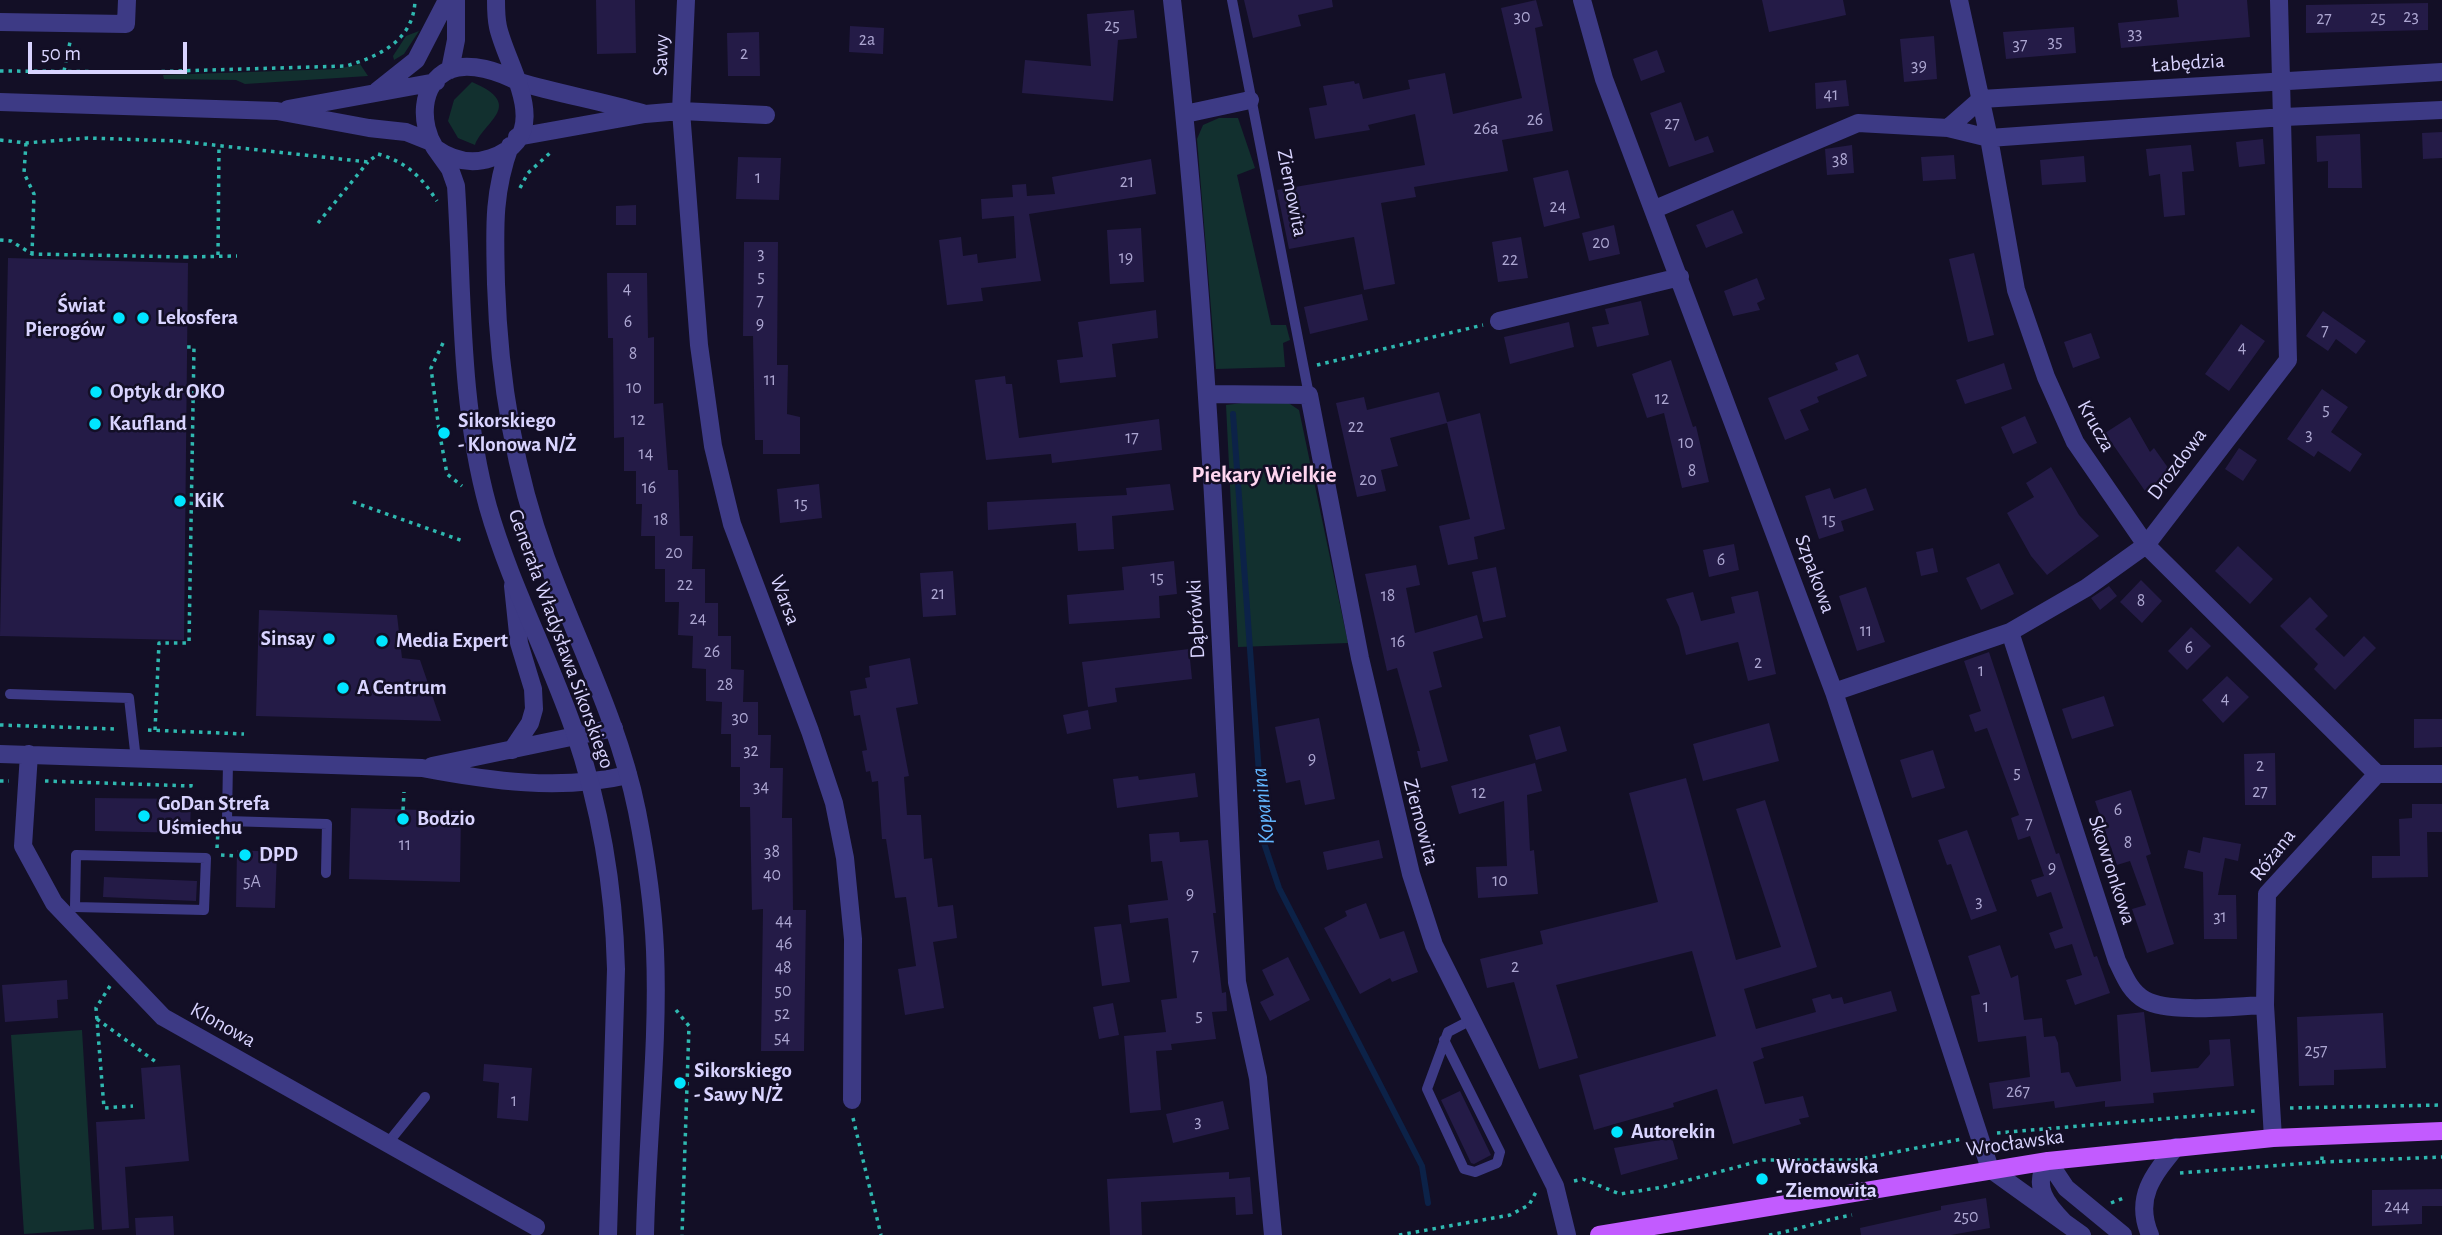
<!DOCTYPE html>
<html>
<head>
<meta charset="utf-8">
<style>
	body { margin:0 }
	#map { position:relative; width:2442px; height:1235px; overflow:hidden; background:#130f26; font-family:"Alegreya Sans",sans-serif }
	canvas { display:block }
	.scale { position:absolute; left:28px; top:42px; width:159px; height:32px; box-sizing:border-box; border:4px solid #d9d4ff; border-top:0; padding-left:9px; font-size:21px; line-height:24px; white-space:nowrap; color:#d9d4ff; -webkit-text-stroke:5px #130f26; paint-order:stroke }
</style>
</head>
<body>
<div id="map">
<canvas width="2442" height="1235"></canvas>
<div class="scale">50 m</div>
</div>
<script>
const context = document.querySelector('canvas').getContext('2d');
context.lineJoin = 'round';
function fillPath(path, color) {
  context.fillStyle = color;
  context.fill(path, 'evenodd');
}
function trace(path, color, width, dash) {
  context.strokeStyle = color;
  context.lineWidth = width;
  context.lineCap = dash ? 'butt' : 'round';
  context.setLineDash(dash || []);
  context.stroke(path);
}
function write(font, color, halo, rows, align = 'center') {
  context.font = font + ' "Alegreya Sans",sans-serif';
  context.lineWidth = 5;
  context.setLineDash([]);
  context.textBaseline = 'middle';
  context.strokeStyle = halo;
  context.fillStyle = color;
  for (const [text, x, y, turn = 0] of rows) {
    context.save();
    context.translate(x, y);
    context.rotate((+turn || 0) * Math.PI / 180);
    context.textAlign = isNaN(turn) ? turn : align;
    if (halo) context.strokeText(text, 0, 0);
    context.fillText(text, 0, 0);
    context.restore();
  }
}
const green = new Path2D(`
	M419,31L404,54L394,60L393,56L406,36Z
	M360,64L368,76L245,84L236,80L164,79L163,75L337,69Z
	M472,82C526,105 484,121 475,145L458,138L448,121L454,100Z
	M1219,118H1238L1255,168L1237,175L1271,325H1286L1290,340L1283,343L1285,367L1216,369L1197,139L1203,125Z
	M1281,398L1299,410L1348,643L1238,647L1226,405Z
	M82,1030L94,1229L24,1234L11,1035Z`);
const stream = new Path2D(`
	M1233,414L1264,843L1279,888L1422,1166L1428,1203`);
const building = new Path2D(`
	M596,0H635L636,53L597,54Z
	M1244,0H1332L1333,7L1298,15L1301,26L1253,38Z
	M1536,0L1543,26L1535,28L1553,131L1502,140L1508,171L1414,187L1416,197L1381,203L1395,284L1364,290L1354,237L1289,249L1277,190L1425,165L1415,114L1368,125L1370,130L1315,139L1309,108L1327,105L1323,86L1354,81L1355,84L1359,83L1363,99L1410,89L1408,80L1445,73L1453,114L1522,98L1501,8Z
	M1762,0H1843L1846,15L1769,32Z
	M2177,0H2247L2250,37L2121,48L2118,23L2179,17Z
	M2428,3V30L2306,33V5Z
	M1134,10L1137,38L1118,40L1113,101L1022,93L1025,60L1091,66L1087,14Z
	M850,26L884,28L883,54L849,52Z
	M2074,27L2076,53L2006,59L2003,32Z
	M759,32L760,76H728L727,33Z
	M1934,36L1937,79L1904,82L1900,39Z
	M1657,50L1665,72L1641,81L1633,59Z
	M1846,80L1849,106L1816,109L1815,83Z
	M1681,102L1695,141L1708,136L1714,152L1669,167L1650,113Z
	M2442,132V158L2423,159L2422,133Z
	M2360,134L2362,188H2328V161L2317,162L2316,136Z
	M2263,139L2265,164L2239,167L2236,142Z
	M1852,145L1854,173L1827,175L1825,149Z
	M2191,145L2194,171L2182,172L2185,215L2164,217L2160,174L2149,176L2146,149Z
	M1954,155L1956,179L1923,181L1921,157Z
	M2084,156L2086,182L2042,185L2040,160Z
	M738,157L781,158L779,200L736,199Z
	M1151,159L1156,194L1029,214L1041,281L981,288L983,301L947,305L939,240L961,237L963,256L977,254L978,263L1016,258L1014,216L982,219L981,199L1013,197L1012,185L1026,184L1027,196L1055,194L1052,177Z
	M1568,170L1580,218L1544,227L1533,178Z
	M636,205V225H616V206Z
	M1733,210L1743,233L1706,248L1696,225Z
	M1614,225L1620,254L1589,261L1582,233Z
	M1141,228L1144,282L1110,284L1107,230Z
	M1521,237L1528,278L1498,282L1492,242Z
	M744,242H778L777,365H788L787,414L800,417V454H763V440H755L753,336H743Z
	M1974,253L1994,335L1968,342L1949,259Z
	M8,258L188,263L184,640L0,636Z
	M607,273H647L648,338L654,337V404L663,403L668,470H678L680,536H693L692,569H705V603H718V636H731V669L744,670L743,702H758V735H771L770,768H783L782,818H792L793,910H806L804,1051H761L763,909L752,910L750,807H740V767H731V734H721L722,702L706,701V669L692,668L693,636L678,635L679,602H665V569H655V536H641L642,504H636V471H624V437L614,438L613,338H608Z
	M1757,278L1765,299L1757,303L1760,310L1733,316L1724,291Z
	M1362,294L1368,320L1310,334L1304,307Z
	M1641,301L1649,335L1597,347L1592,327L1609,324L1605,309Z
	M1156,310L1158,338L1112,344L1116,377L1060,383L1057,360L1083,357L1078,322Z
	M2323,311L2366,341L2356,354L2336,339L2328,351L2306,336Z
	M1569,322L1574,347L1510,364L1504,337Z
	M2241,324L2265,341L2229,391L2205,374Z
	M2091,333L2100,358L2073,368L2064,342Z
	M1858,354L1867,376L1817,397L1819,402L1800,410L1809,430L1785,440L1768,398L1838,370L1835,363Z
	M1671,360L1693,427L1696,426L1709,482L1682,488L1664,413L1647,418L1632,374Z
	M2004,363L2012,389L1965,404L1956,380Z
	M1005,376L1006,384H1012L1019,438L1159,419L1162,450L1052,463L1051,454L986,460L975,380Z
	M2322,389L2348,407L2331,432L2362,454L2350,472L2318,451L2314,457L2287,439Z
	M1439,392L1447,422L1480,413L1505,529L1474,537L1478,559L1448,565L1439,526L1470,519L1447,423L1390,438L1398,466L1381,470L1386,491L1357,497L1336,403L1364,397L1367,410Z
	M2025,416L2037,443L2013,454L2001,427Z
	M2130,417L2150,452L2154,448L2171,472L2145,491L2105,433Z
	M2239,448L2257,460L2243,481L2225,469Z
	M2051,467L2079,515L2099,536L2047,575L2031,556L2007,513L2034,497L2026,483Z
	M819,484L822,518L780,523L777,489Z
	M1170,484L1174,510L1112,516L1114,549L1078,551L1076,523L988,530L987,502L1127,495L1126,488Z
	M1830,488L1834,499L1866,488L1874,510L1841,521L1844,531L1819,539L1805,496Z
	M1734,544L1739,570L1709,577L1703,550Z
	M2238,546L2273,579L2250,604L2215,571Z
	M1933,548L1938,572L1921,576L1916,552Z
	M1174,561L1177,594L1159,596L1160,618L1069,624L1067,595L1124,590L1122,567Z
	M1999,563L2014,594L1981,610L1966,578Z
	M1416,565L1420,585L1406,588L1415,633L1477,615L1483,638L1433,652L1442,687L1429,691L1448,761L1421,768L1417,751H1420L1397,668L1387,671L1365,574Z
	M1496,567L1506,617L1483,622L1472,572Z
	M953,571L956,615L923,617L920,573Z
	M2141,580L2162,601L2142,623L2120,602Z
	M2109,586L2117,596L2100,610L2091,598Z
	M1866,587L1885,642L1857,651L1839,596Z
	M1758,591L1776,674L1748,681L1738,642L1686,655L1679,627L1666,599L1693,592L1701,621L1735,613L1731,597Z
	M2310,597L2328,616L2315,629L2344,657L2364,636L2376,648L2335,690L2314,669L2318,664L2280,626Z
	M259,610L397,615L402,658L420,660L441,721L256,716Z
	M2191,627L2211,646L2187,670L2168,651Z
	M1189,649L1192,679L1115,688L1117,702L1088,707L1082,662Z
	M1989,652L2056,854L2059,853L2094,957L2097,956L2110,993L2075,1005L2066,980L2082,975L2072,944L2055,949L2049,933L2063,928L2051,892L2037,897L2031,880L2044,876L2030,836L2018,840L2011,818L2019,815L1987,728L1975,732L1969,715L1981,711L1964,661Z
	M910,658L918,704L896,708L909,776L904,777L907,815H921L924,859L932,858L938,907L953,905L957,938L933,942L944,1008L905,1015L898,969L916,966L906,897L895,898L886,839H882L878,781L872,782L870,771L866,772L862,751L867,750L860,715L854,716L850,691L867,688L865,678L870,677L869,666Z
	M2227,676L2249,697L2223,723L2202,700Z
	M2104,696L2114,726L2072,739L2062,709Z
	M1088,710L1091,729L1067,734L1063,715Z
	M1319,718L1335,799L1305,805L1300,780L1286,783L1275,727Z
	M2414,719H2442V747L2414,748Z
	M1769,723L1779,761L1703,781L1693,744Z
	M1560,726L1567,751L1536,760L1529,735Z
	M1933,750L1945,788L1912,798L1900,760Z
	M2275,753L2276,805H2245L2244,754Z
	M1535,763L1542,791L1527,795L1530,851L1534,850L1538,894L1478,898L1476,867L1507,866L1504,801L1459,814L1451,786Z
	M1195,773L1198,797L1117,808L1113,779L1138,776L1139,780Z
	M1686,778L1736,960L1781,947L1736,809L1765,800L1817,967L1744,989L1756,1029L1816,1012L1812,999L1830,994L1832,999L1842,997L1844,1004L1891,991L1897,1011L1761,1048L1764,1058L1753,1062L1765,1104L1803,1096L1809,1117L1799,1119L1801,1124L1733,1144L1717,1089L1673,1103L1674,1107L1594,1130L1579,1075L1716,1036L1692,951L1556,985L1578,1058L1539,1069L1514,982L1487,988L1480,959L1543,944L1540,931L1658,902L1629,793Z
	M2131,790L2151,854L2146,856L2174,944L2147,953L2132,909L2146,905L2130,861L2117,865L2095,801Z
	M95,798L191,799L190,833L95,831Z
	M2412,804H2442V832H2427L2428,877L2372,878V856H2400L2399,819L2412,818Z
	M351,808L461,811L460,882L349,879Z
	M1967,830L1997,911L1971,920L1951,864L1947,865L1938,840Z
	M1179,832L1180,842L1208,840L1216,913H1213L1222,993L1226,992L1227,1011L1212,1012L1216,1039L1171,1044L1172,1050L1156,1051L1161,1110L1130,1113L1124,1036L1166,1032L1161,1000L1177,998L1168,918L1130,923L1128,905L1168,900L1162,861L1151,862L1149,834Z
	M2203,837L2241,844L2238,861L2225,858L2218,895H2236L2237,939H2204L2203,872L2184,868L2188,850L2200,853Z
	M1379,840L1383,858L1327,870L1323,852Z
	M237,850L277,852L275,908L236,907Z
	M104,877L197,881L196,901L103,897Z
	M1366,903L1380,939L1404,931L1418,972L1392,982L1390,978L1360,994L1324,928L1347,916L1345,911Z
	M1121,924L1130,982L1102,986L1094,927Z
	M2000,945L2011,978L2018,975L2024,1020L2042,1018L2044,1037L2055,1036L2058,1043L2061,1073L2069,1072L2076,1087L2121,1081L2117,1015L2144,1012L2151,1072L2198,1068L2210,1054L2209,1040L2230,1039L2234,1086L2153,1093L2154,1103L2105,1107V1101L2055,1108L2054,1101L1993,1109L1989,1083L2030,1077L2026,1036L1978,1042L1971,996L1980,994L1968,956Z
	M1288,957L1310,1000L1270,1021L1260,1002L1274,995L1262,970Z
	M67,980L68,999L57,1000L58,1018L5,1022L2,985Z
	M1113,1003L1119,1035L1099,1039L1093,1007Z
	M2383,1013L2386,1068L2334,1070V1085L2299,1086L2297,1017Z
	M484,1064L532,1068L528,1121L497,1118L499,1083L483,1081Z
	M180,1065L189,1161L125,1167L129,1228L102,1230L96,1122L145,1119L141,1068Z
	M1460,1091L1491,1155L1474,1164L1471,1163L1441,1100Z
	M1223,1101L1229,1129L1173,1143L1166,1114Z
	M1672,1138L1678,1159L1621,1175L1614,1148Z
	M1229,1172V1179L1250,1177L1253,1214L1236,1215L1235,1197L1141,1202L1142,1235H1110L1107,1179Z
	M2442,1189V1206H2422V1224L2372,1226V1190Z
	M1986,1198L1990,1228L1951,1235H1861L1860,1228L1941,1210V1206Z
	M173,1216L174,1235H136L135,1218Z`);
const path = new Path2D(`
	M0,71L144,72L346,66C380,56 414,40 415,0
	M64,71L70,42
	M0,140L26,143L88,138L177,141L368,162L378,154
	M26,143L24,173L34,194L32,254
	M378,154C406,162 421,176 437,201
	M520,188L528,173L551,152
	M318,223L368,162
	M0,240L11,241L32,254L185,257V263
	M218,255L219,145
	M185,257L237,256
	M443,343L431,368L439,430L447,474L462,486
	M1317,365L1483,325
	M353,502L463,541
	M0,725L116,729
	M148,730L244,734
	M155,730L159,643H189L194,347H187
	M0,781H9
	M45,781L191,786V779
	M403,810L404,792
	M217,848L218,831
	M221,855L236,856
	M110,986L96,1008L104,1108L133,1106
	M676,1010L689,1026L682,1235
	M97,1019L156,1062
	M2290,1108L2442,1105
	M853,1118L881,1235
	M1997,1133L2255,1111
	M2322,1162L2442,1157
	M2180,1173L2322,1162V1155
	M1574,1181L1583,1179L1620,1194L1663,1187L1763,1160H1855L1962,1139
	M2111,1203L2126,1197
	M1399,1235L1510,1215L1529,1205L1536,1192
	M1769,1235C1798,1230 1823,1220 1852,1215`);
const service = new Path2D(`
	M1232,0L1309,395
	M10,694L129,698L136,760
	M228,762L227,821L327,824L326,873
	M76,855L206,858L204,910L75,907Z
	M1444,1040L1500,1152L1497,1163L1475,1172L1464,1169L1427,1089L1448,1032L1471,1020
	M387,1144L425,1097`);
const minor = new Path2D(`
	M686,0L681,111L699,345L713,446L732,524L810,731L834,803L845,858L853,939L852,1100
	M1172,0C1210,326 1221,654 1237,982L1258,1078L1273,1235
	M1582,0L1604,79L1834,692L1990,1169
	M1959,0L1989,138L2016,290L2046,377L2075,442L2146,545L2377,774
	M0,22L126,24L127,0
	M519,82C560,94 601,101 642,113
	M1185,114L1250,100
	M1948,128L1981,99L2442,72
	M517,137L645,114L681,111L766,115
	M1655,209L1858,123L1948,128L1989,138L2284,117L2442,110
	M1499,321L1680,277
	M1207,394L1309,395L1360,658L1411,874L1434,945L1555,1186L1567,1235
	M2010,632L2117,961C2124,975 2130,992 2145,1000C2170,1014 2235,1006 2265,1005
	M1834,692L2010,632L2086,588L2146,545L2288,360L2279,0
	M512,750L530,723L534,709L533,689L519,643L513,586
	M0,754L422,768C490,781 560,791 628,775
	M29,754L23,846L54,903L163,1017L536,1227
	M432,766L614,728
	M2273,1138L2265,1005L2267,894L2377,774H2442`);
const tertiary = new Path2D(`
	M496,0C496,9 496,18 498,27C507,68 557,135 491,158C471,165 452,160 435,148C420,125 419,84 449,70C470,61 500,72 519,82
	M450,70L456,40V0
	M377,91L416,60L447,0
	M0,102L277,111L369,128L406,132L431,142
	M288,109L436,82
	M510,146C492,195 495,233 496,284C499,378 514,470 546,558C577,642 619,722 637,811C646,857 653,903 655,950C659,1044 647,1140 645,1235
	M435,148L450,169L456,186C463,293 459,402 488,507C510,584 548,655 574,730C600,806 614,888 616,969L608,1235
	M1990,1169L2082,1235
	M2065,1223C2047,1205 2031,1186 2048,1161L2066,1188L2123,1235
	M2150,1235C2134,1198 2153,1175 2176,1147`);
const primary = new Path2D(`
	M1599,1235L2048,1161L2273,1138L2442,1131`);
const markers = [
	[119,318,7,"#00e5ff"],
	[143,318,7,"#00e5ff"],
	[96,392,7,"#00e5ff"],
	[95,424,7,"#00e5ff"],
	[444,433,7,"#00e5ff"],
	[180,501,7,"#00e5ff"],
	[329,639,7,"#00e5ff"],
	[382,641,7,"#00e5ff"],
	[343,688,7,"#00e5ff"],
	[144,816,7,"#00e5ff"],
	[403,819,7,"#00e5ff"],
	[245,855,7,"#00e5ff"],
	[680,1083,7,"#00e5ff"],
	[1617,1132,7,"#00e5ff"],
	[1762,1179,7,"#00e5ff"]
];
const numberNames = [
	["30",1522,17],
	["23",2411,17],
	["25",2378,18],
	["27",2324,19],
	["25",1112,26],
	["33",2135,34],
	["2a",867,40],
	["35",2055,42],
	["37",2020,45],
	["2",744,54],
	["39",1919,66],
	["41",1831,95],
	["26",1535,120],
	["27",1672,124],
	["26a",1486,129],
	["38",1840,160],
	["1",758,178],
	["21",1127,182],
	["24",1558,207],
	["20",1601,243],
	["3",761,254],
	["19",1126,258],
	["22",1510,260],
	["5",761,277],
	["4",627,289],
	["7",760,301],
	["6",628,322],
	["9",760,324],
	["7",2325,331],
	["4",2242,348],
	["8",633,354],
	["11",770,380],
	["10",634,388],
	["12",1662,399],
	["5",2326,410],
	["12",638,420],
	["22",1356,427],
	["3",2309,435],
	["17",1132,438],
	["10",1686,443],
	["14",646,454],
	["8",1692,471],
	["20",1368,480],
	["16",649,488],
	["15",801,504],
	["18",661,520],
	["15",1829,520],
	["20",674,553],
	["6",1721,560],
	["15",1157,578],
	["22",685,585],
	["21",938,594],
	["18",1388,596],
	["8",2141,601],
	["24",698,619],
	["11",1866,631],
	["16",1398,642],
	["6",2189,648],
	["26",712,652],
	["2",1758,663],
	["1",1981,671],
	["28",725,685],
	["4",2225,699],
	["30",740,718],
	["32",751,751],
	["9",1312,759],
	["2",2260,766],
	["5",2017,773],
	["34",761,787],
	["27",2260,792],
	["12",1479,793],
	["6",2118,810],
	["7",2029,824],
	["8",2128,843],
	["11",405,845],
	["38",772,852],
	["9",2052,868],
	["40",772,875],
	["10",1500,881],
	["5A",252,882],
	["9",1190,894],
	["3",1979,902],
	["31",2220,917],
	["44",784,921],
	["46",784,944],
	["7",1195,956],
	["2",1515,967],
	["48",783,968],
	["50",783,991],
	["1",1986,1007],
	["52",782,1014],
	["5",1199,1016],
	["54",782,1038],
	["257",2316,1051],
	["267",2018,1092],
	["1",514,1101],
	["3",1198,1122],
	["244",2397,1207],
	["250",1966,1217]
];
const streetNames = [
	["Sawy",661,55,-88],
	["Łabędzia",2188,63,-4],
	["Ziemowita",1292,193,79],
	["Krucza",2096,426,61],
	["Drozdowa",2177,464,-53],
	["Szpakowa",1815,574,70],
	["Warsa",785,600,69],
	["Dąbrówki",1196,619,-93],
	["Generała Władysława Sikorskiego",561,639,70],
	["Ziemowita",1421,822,75],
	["Różana",2273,855,-52],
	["Skowronkowa",2112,870,72],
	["Klonowa",223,1025,29],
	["Wrocławska",2015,1143,-8]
];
const poiNames = [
	["Świat",105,306,"right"],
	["Pierogów",105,330,"right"],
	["Lekosfera",157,318],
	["Optyk dr OKO",110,392],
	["Sikorskiego",458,421],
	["- Klonowa N/Ż",458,445],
	["Kaufland",109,424],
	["KiK",194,501],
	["Sinsay",315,639,"right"],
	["Media Expert",396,641],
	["A Centrum",357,688],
	["GoDan Strefa",158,804],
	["Uśmiechu",158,828],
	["Bodzio",417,819],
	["DPD",259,855],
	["Sikorskiego",694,1071],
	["- Sawy N/Ż",694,1095],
	["Autorekin",1631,1132],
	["Wrocławska",1776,1167],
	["- Ziemowita",1776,1191]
];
const neighbourhoodNames = [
	["Piekary Wielkie",1264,475]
];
const waterNames = [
	["Kopanina",1263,806,-96]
];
fillPath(green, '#12302f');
trace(stream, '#0c2248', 6);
fillPath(building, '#241b47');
trace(path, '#2fb8b0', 3.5, [3.5, 5]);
trace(service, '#3d3a85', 10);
trace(minor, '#3d3a85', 18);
trace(tertiary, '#3d3a85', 18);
trace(primary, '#c25bff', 18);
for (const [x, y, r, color] of markers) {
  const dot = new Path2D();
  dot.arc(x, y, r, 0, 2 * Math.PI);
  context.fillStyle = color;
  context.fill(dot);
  trace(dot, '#130f26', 2.5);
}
write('18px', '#aca6d1', null, numberNames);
write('21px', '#d9d4ff', '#130f26', streetNames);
write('bold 21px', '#d9d4ff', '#130f26', poiNames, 'left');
write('bold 23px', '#ffd6f0', '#130f26', neighbourhoodNames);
write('italic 23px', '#62b6ff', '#130f26', waterNames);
</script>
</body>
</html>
